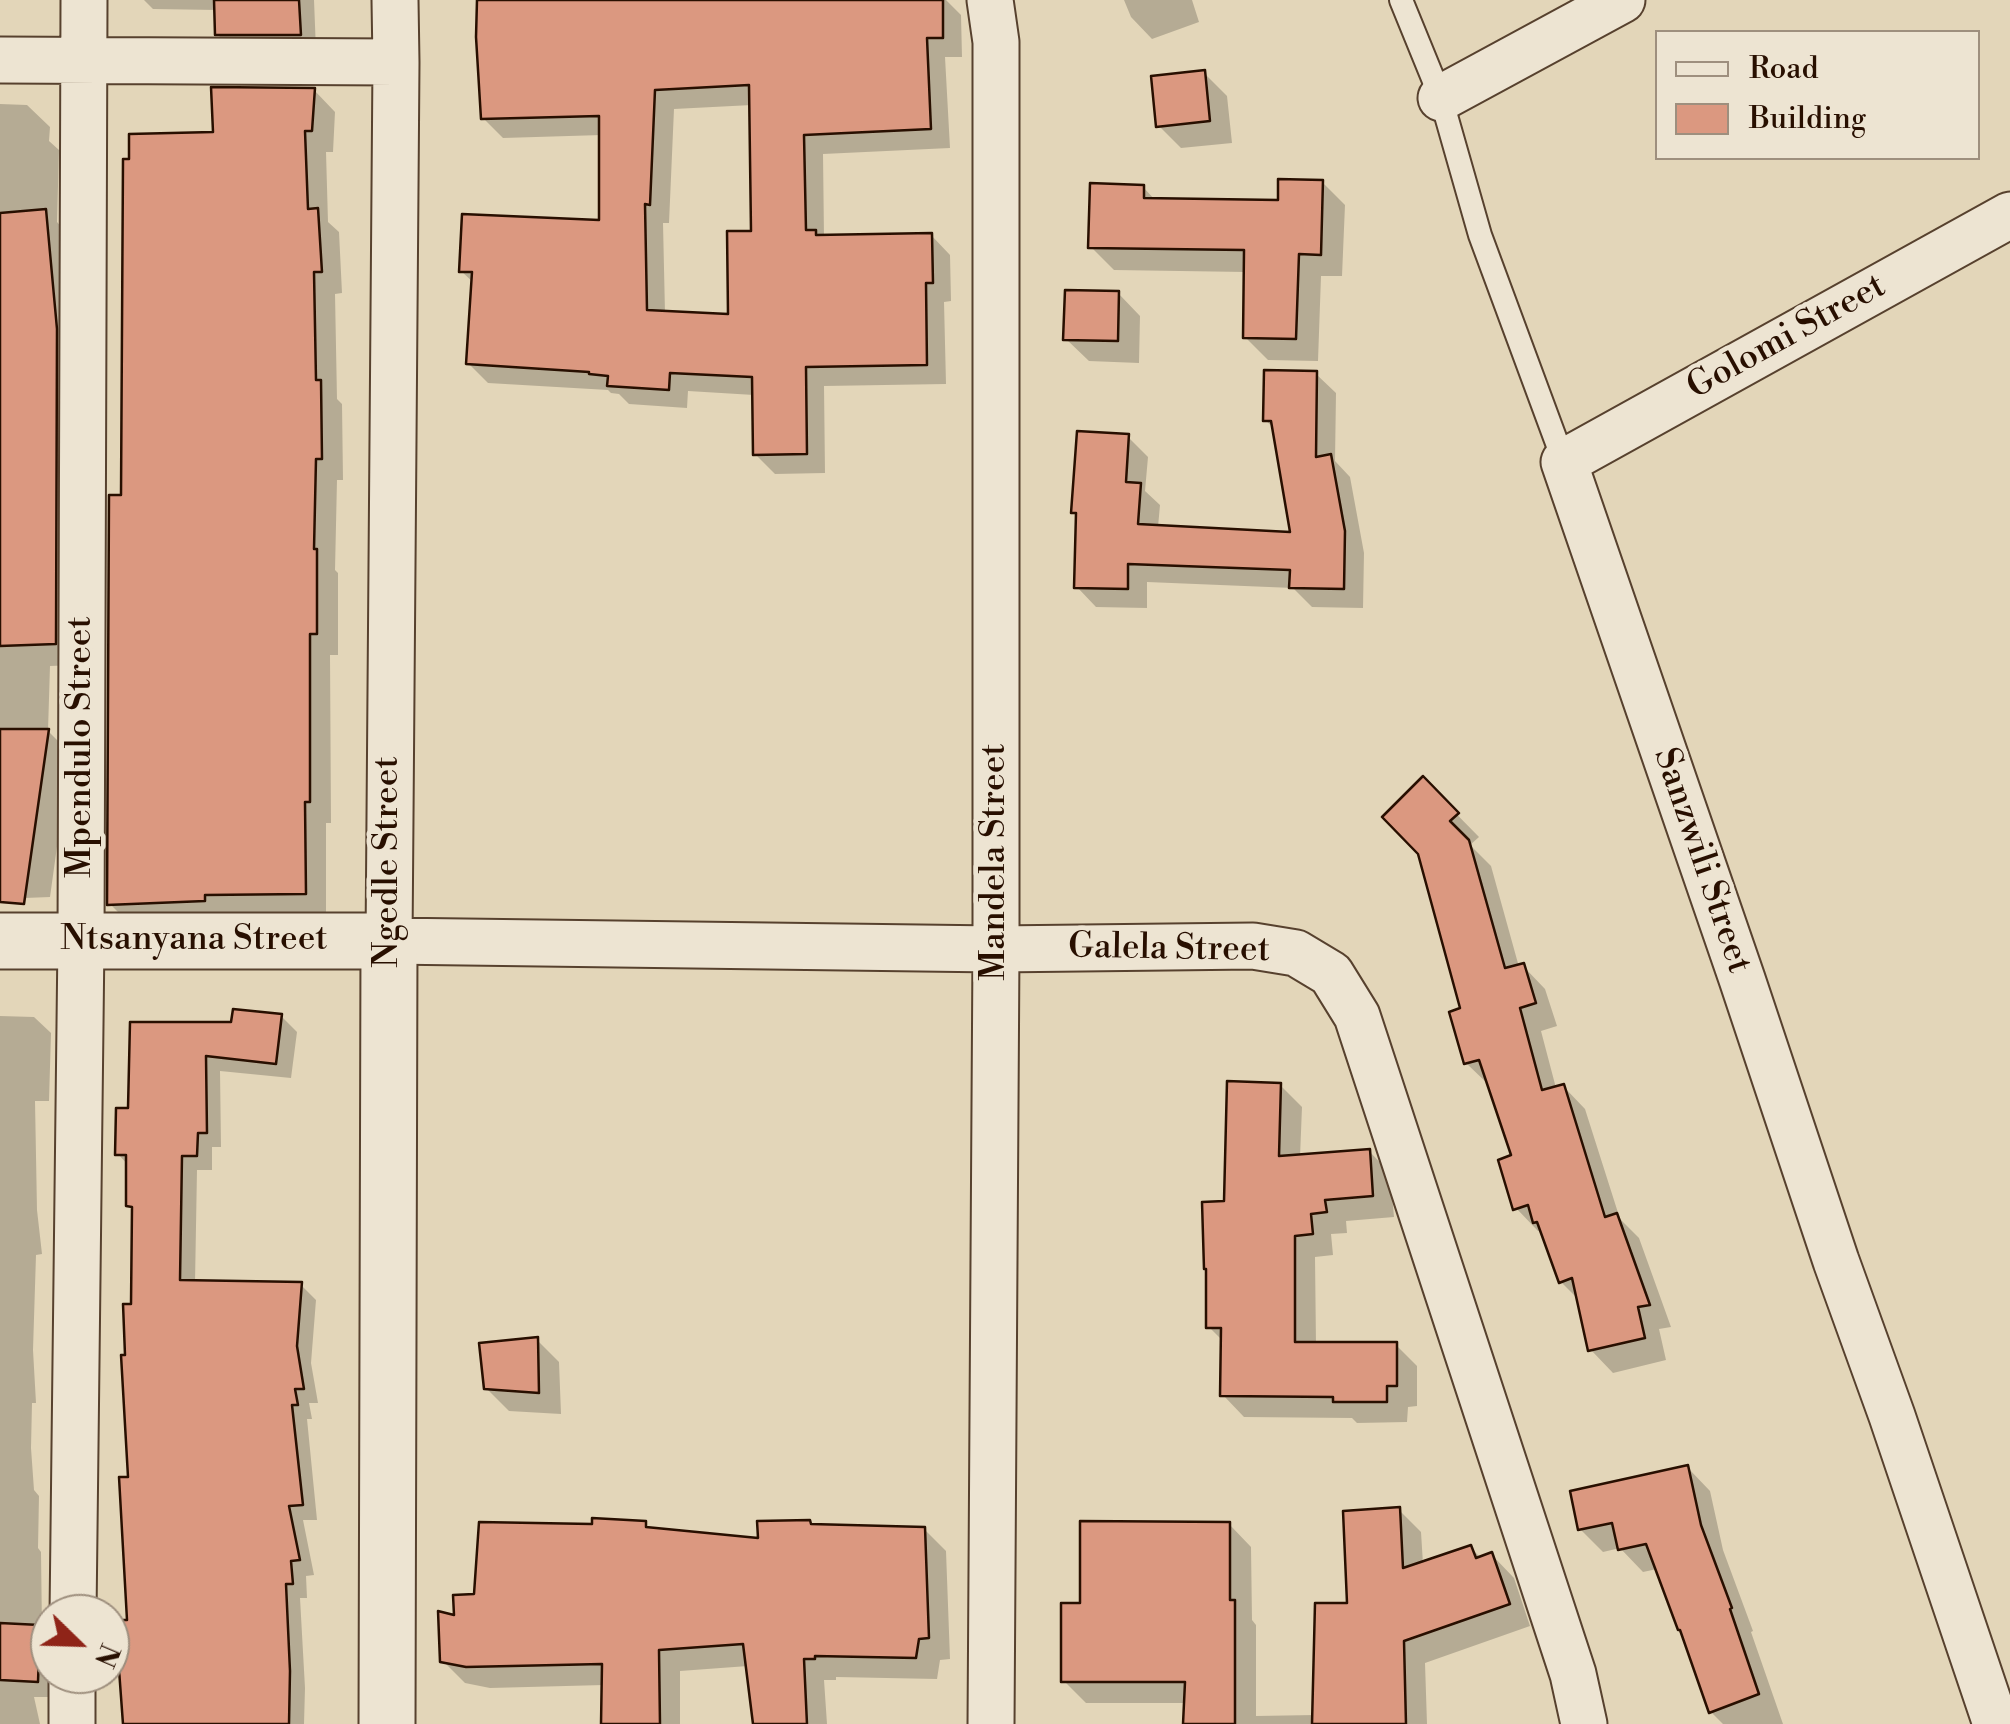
<!DOCTYPE html>
<html>
<head>
<meta charset="utf-8">
<style>
	body { margin:0 }
	#map { position:relative; width:2010px; height:1724px; overflow:hidden; background:#e3d6b9; font-family:"Libre Bodoni",serif }
	canvas { display:block }
	.legend { position:absolute; left:1655px; top:30px; width:325px; height:130px; box-sizing:border-box; background:#ede4d2; border:2px solid #9e8f7e; margin:0; padding:12px 18px; list-style:none; font-size:30px; color:#280f00 }
	.legend li { display:flex; align-items:center; gap:20px; height:50px }
	.legend b { width:50px; border:2px solid #9e8f7e }
	.north { position:absolute; left:30px; top:1594px; width:100px; height:100px; box-sizing:border-box; background:#ede4d2; border:2px solid #9e8f7e; border-radius:50%; rotate:113deg; font-size:28px; font-weight:700; line-height:40px; text-align:center; color:#280f00 }
	.north::after { content:''; display:block; margin:auto; width:35px; height:45px; background:#8f2418; clip-path:polygon(50% 0,100% 100%,50% 72%,0 100%) }
</style>
</head>
<body>
<div id="map">
<canvas width="2010" height="1724"></canvas>
<ul class="legend">
<li><b style="height:12px;background:#ede4d2"></b>Road</li>
<li><b style="height:28px;background:#db9880"></b>Building</li>
</ul>
<div class="north">N</div>
</div>
<script>
const context = document.querySelector('canvas').getContext('2d');
context.lineJoin = 'round';
function fillPath(path, color) {
  context.fillStyle = color;
  context.fill(path, 'evenodd');
}
function trace(path, color, width, dash) {
  context.strokeStyle = color;
  context.lineWidth = width;
  context.lineCap = dash ? 'butt' : 'round';
  context.setLineDash(dash || []);
  context.stroke(path);
}
function write(font, color, halo, rows, align = 'center') {
  context.font = font + ' "Libre Bodoni",serif';
  context.lineWidth = 9;
  context.setLineDash([]);
  context.textBaseline = 'middle';
  context.strokeStyle = halo;
  context.fillStyle = color;
  for (const [text, x, y, turn = 0] of rows) {
    context.save();
    context.translate(x, y);
    context.rotate((+turn || 0) * Math.PI / 180);
    context.textAlign = isNaN(turn) ? turn : align;
    if (halo) context.strokeText(text, 0, 0);
    context.fillText(text, 0, 0);
    context.restore();
  }
}
const shadow = new Path2D(`
	M144,0H314L316,51L233,50L217,34V10L153,9Z
	M480,0H946L961,15L962,57H945L950,148L823,154L824,237L931,235L950,255L951,301L944,302L946,384L824,386L825,473L775,474L755,454L754,395L688,391L687,408L629,404L619,394L611,393L608,390L488,383L469,364L474,283L461,271L602,223V135L503,138L483,118ZM752,105L754,233L731,317L665,313L663,223H669L674,109Z
	M1124,0H1192L1199,22L1152,39L1131,17Z
	M1204,73L1227,96L1232,143L1181,148L1159,126Z
	M314,90L335,112L333,152H326L328,222L339,232L342,293L335,294L337,399L342,404L343,480H337L335,570L338,573V655H330L331,823H326V915L132,926L110,904L124,497L215,134Z
	M0,104L27,105L50,127L49,141L59,150L57,222L68,234L77,665L50,666L48,731L70,753L50,897L0,899Z
	M1322,182L1345,205L1342,276H1321L1318,361L1268,360L1245,337L1246,272L1114,270L1091,247L1143,187L1156,201L1280,203Z
	M1118,293L1140,316L1139,363L1089,361L1066,339Z
	M1316,374L1336,393L1335,461L1350,477L1364,553L1363,608L1312,607L1293,588L1147,582V608L1096,607L1077,587L1078,517L1073,512L1128,437L1148,457L1145,491L1160,505L1158,527L1293,535L1275,429L1265,420Z
	M1423,780L1479,837L1470,845L1491,866L1519,967L1523,966L1545,989L1557,1026L1541,1031L1556,1088L1563,1086L1585,1109L1620,1219L1639,1238L1671,1327L1659,1329L1666,1360L1613,1373L1591,1350L1579,1300L1561,1282L1543,1229L1538,1231L1516,1208L1514,1157L1489,1085L1466,1063L1463,1010Z
	M0,1016L34,1017L51,1033L49,1101H35L37,1210L42,1254L36,1255L33,1350L36,1403H32L31,1448L34,1490L39,1496L38,1548L41,1552L42,1630L50,1638V1674L54,1697H34L40,1724H0Z
	M281,1016L297,1032L291,1078L220,1071L221,1147H212V1170H197L195,1283L301,1285L316,1300L311,1363L318,1403H309L312,1419H307L317,1520H303L314,1575L306,1576L307,1598H300L305,1688L304,1724H126L130,1622L131,1479L128,1358L133,1306L134,1211L128,1205V1165L118,1154L131,1111L234,1025Z
	M1280,1085L1302,1107L1300,1157L1369,1151L1390,1173L1394,1217L1346,1221L1347,1233L1331,1234L1333,1255L1315,1257L1316,1345H1396L1417,1366V1406L1408,1407L1407,1422L1357,1423L1352,1418L1244,1417L1223,1395V1341L1209,1327L1226,1203Z
	M537,1340L559,1362L561,1414L509,1411L486,1388Z
	M1688,1468L1710,1491L1723,1550L1753,1631L1751,1632L1783,1724H1723L1712,1713L1684,1633L1657,1569L1643,1572L1620,1548L1603,1552L1580,1529Z
	M1399,1510L1421,1532L1423,1564L1471,1548L1482,1559L1492,1555L1514,1578L1530,1626L1425,1663L1427,1724H1186L1187,1703H1086L1064,1681L1082,1606L1229,1524L1251,1547L1252,1620L1256,1625V1716L1315,1715L1350,1606Z
	M809,1522L813,1526L924,1529L946,1551L950,1659L940,1660L937,1679L836,1677V1680H824L827,1724H756L748,1666L680,1671V1724H603L604,1685L490,1688L465,1683L442,1660L456,1618L477,1597L645,1524L651,1530L760,1541Z`);
const building = new Path2D(`
	M214,0H299L301,35H215Z
	M477,0H943V38H927L931,129L804,135L806,230H816V235L932,233L933,283H926L927,365L806,367L807,454L753,455L752,377L670,373L669,390L607,386L608,376L589,374V372L466,364L472,272H459L462,214L599,220V116L481,119L476,37ZM749,85L751,231H727L728,314L647,310L645,204L650,205L655,90Z
	M1205,70L1210,121L1156,127L1151,76Z
	M211,87L315,88L312,131H305L308,209L318,208L322,272H314L316,380H321L322,459H316L314,549H317V634H310V802H305L306,894L205,895V901L107,905L109,495H121L123,159H129V134L213,132Z
	M1278,179L1323,180L1321,255L1299,254L1296,339L1243,338L1244,250L1088,248L1090,183L1144,185V198L1278,200Z
	M46,209L57,329L56,644L0,646V213Z
	M1065,290L1119,291L1118,341L1063,340Z
	M1264,370L1317,371L1316,457L1331,454L1345,531L1344,589L1289,588L1290,570L1128,564V589L1074,588L1076,513H1071L1077,431L1129,434L1126,482L1141,483L1138,524L1290,532L1271,421H1263Z
	M0,729H49L24,904L0,902Z
	M1423,776L1459,813L1450,821L1469,840L1505,968L1524,963L1536,1003L1520,1008L1542,1090L1564,1084L1605,1217L1617,1213L1650,1305L1638,1307L1645,1338L1588,1351L1572,1278L1559,1283L1537,1222L1533,1223L1528,1205L1513,1210L1498,1160L1511,1155L1479,1060L1464,1064L1449,1012L1460,1008L1418,854L1382,817Z
	M233,1009L282,1014L276,1064L206,1056L207,1133H198L197,1156H182L180,1280L302,1282L297,1346L304,1389H295L298,1405H292L303,1505L289,1506L300,1560L291,1561L293,1584H286L290,1671L289,1724H123L117,1642L127,1641L122,1620H127L119,1477H128L121,1355H125L123,1304H131L132,1207L126,1206V1155H115L116,1108H128L130,1022H231Z
	M1227,1081L1281,1083L1279,1156L1370,1149L1373,1196L1325,1200L1327,1212L1311,1214L1313,1234L1295,1236V1342H1397V1386H1387V1402H1333V1397L1220,1396L1221,1328H1206V1269H1204L1202,1202L1224,1201Z
	M538,1337L539,1393L484,1389L479,1343Z
	M1688,1465L1701,1525L1732,1608L1730,1609L1759,1694L1709,1713L1680,1630H1678L1646,1544L1618,1550L1612,1523L1578,1530L1570,1491Z
	M1400,1507L1403,1568L1471,1545L1476,1558L1492,1552L1510,1604L1404,1641L1406,1724H1312L1315,1603H1347L1343,1511Z
	M592,1518L646,1521V1527L758,1538L757,1521L810,1520L811,1524L925,1527L929,1638L919,1639L916,1658L815,1656V1659H804L807,1724H753L743,1644L659,1650L660,1724H601L602,1664L466,1667L440,1662L438,1611L454,1615L453,1595L474,1594L479,1522L592,1524Z
	M1080,1521L1230,1522V1600H1235V1724H1183L1185,1682H1061V1603H1080Z
	M0,1623L40,1625L38,1682L0,1680Z`);
const service = new Path2D(`
	M1401,0L1441,98L1480,235L1564,462`);
const minor = new Path2D(`
	M395,0L396,62L389,941L996,949L1253,946L1296,953L1331,974L1357,1016L1573,1674L1584,1724
	M990,0L996,42V949L991,1724
	M0,60L396,62
	M1441,98L1622,0
	M73,1614L81,940L84,0
	M72,1724V1674
	M1996,1724L1892,1416L1836,1261L1742,979L1564,462L2010,215`);
const tertiary = new Path2D(`
	M0,941H389L387,1724`);
const streetNames = [
	["Golomi Street",1787,338,-29],
	["Mpendulo Street",82,747,-90],
	["Sanzwili Street",1701,861,71],
	["Ngedle Street",389,862,-90],
	["Mandela Street",996,862,-90],
	["Ntsanyana Street",194,941],
	["Galela Street",1169,950,1]
];
fillPath(shadow, '#0003');
fillPath(building, '#db9880');
trace(building, '#280f00', 2.5);
trace(service, '#57412e', 26);
trace(minor, '#57412e', 49);
trace(tertiary, '#57412e', 59);
trace(service, '#ede4d2', 22);
trace(minor, '#ede4d2', 45);
trace(tertiary, '#ede4d2', 55);
write('35px', '#280f00', '#ede4d2', streetNames);
</script>
</body>
</html>
